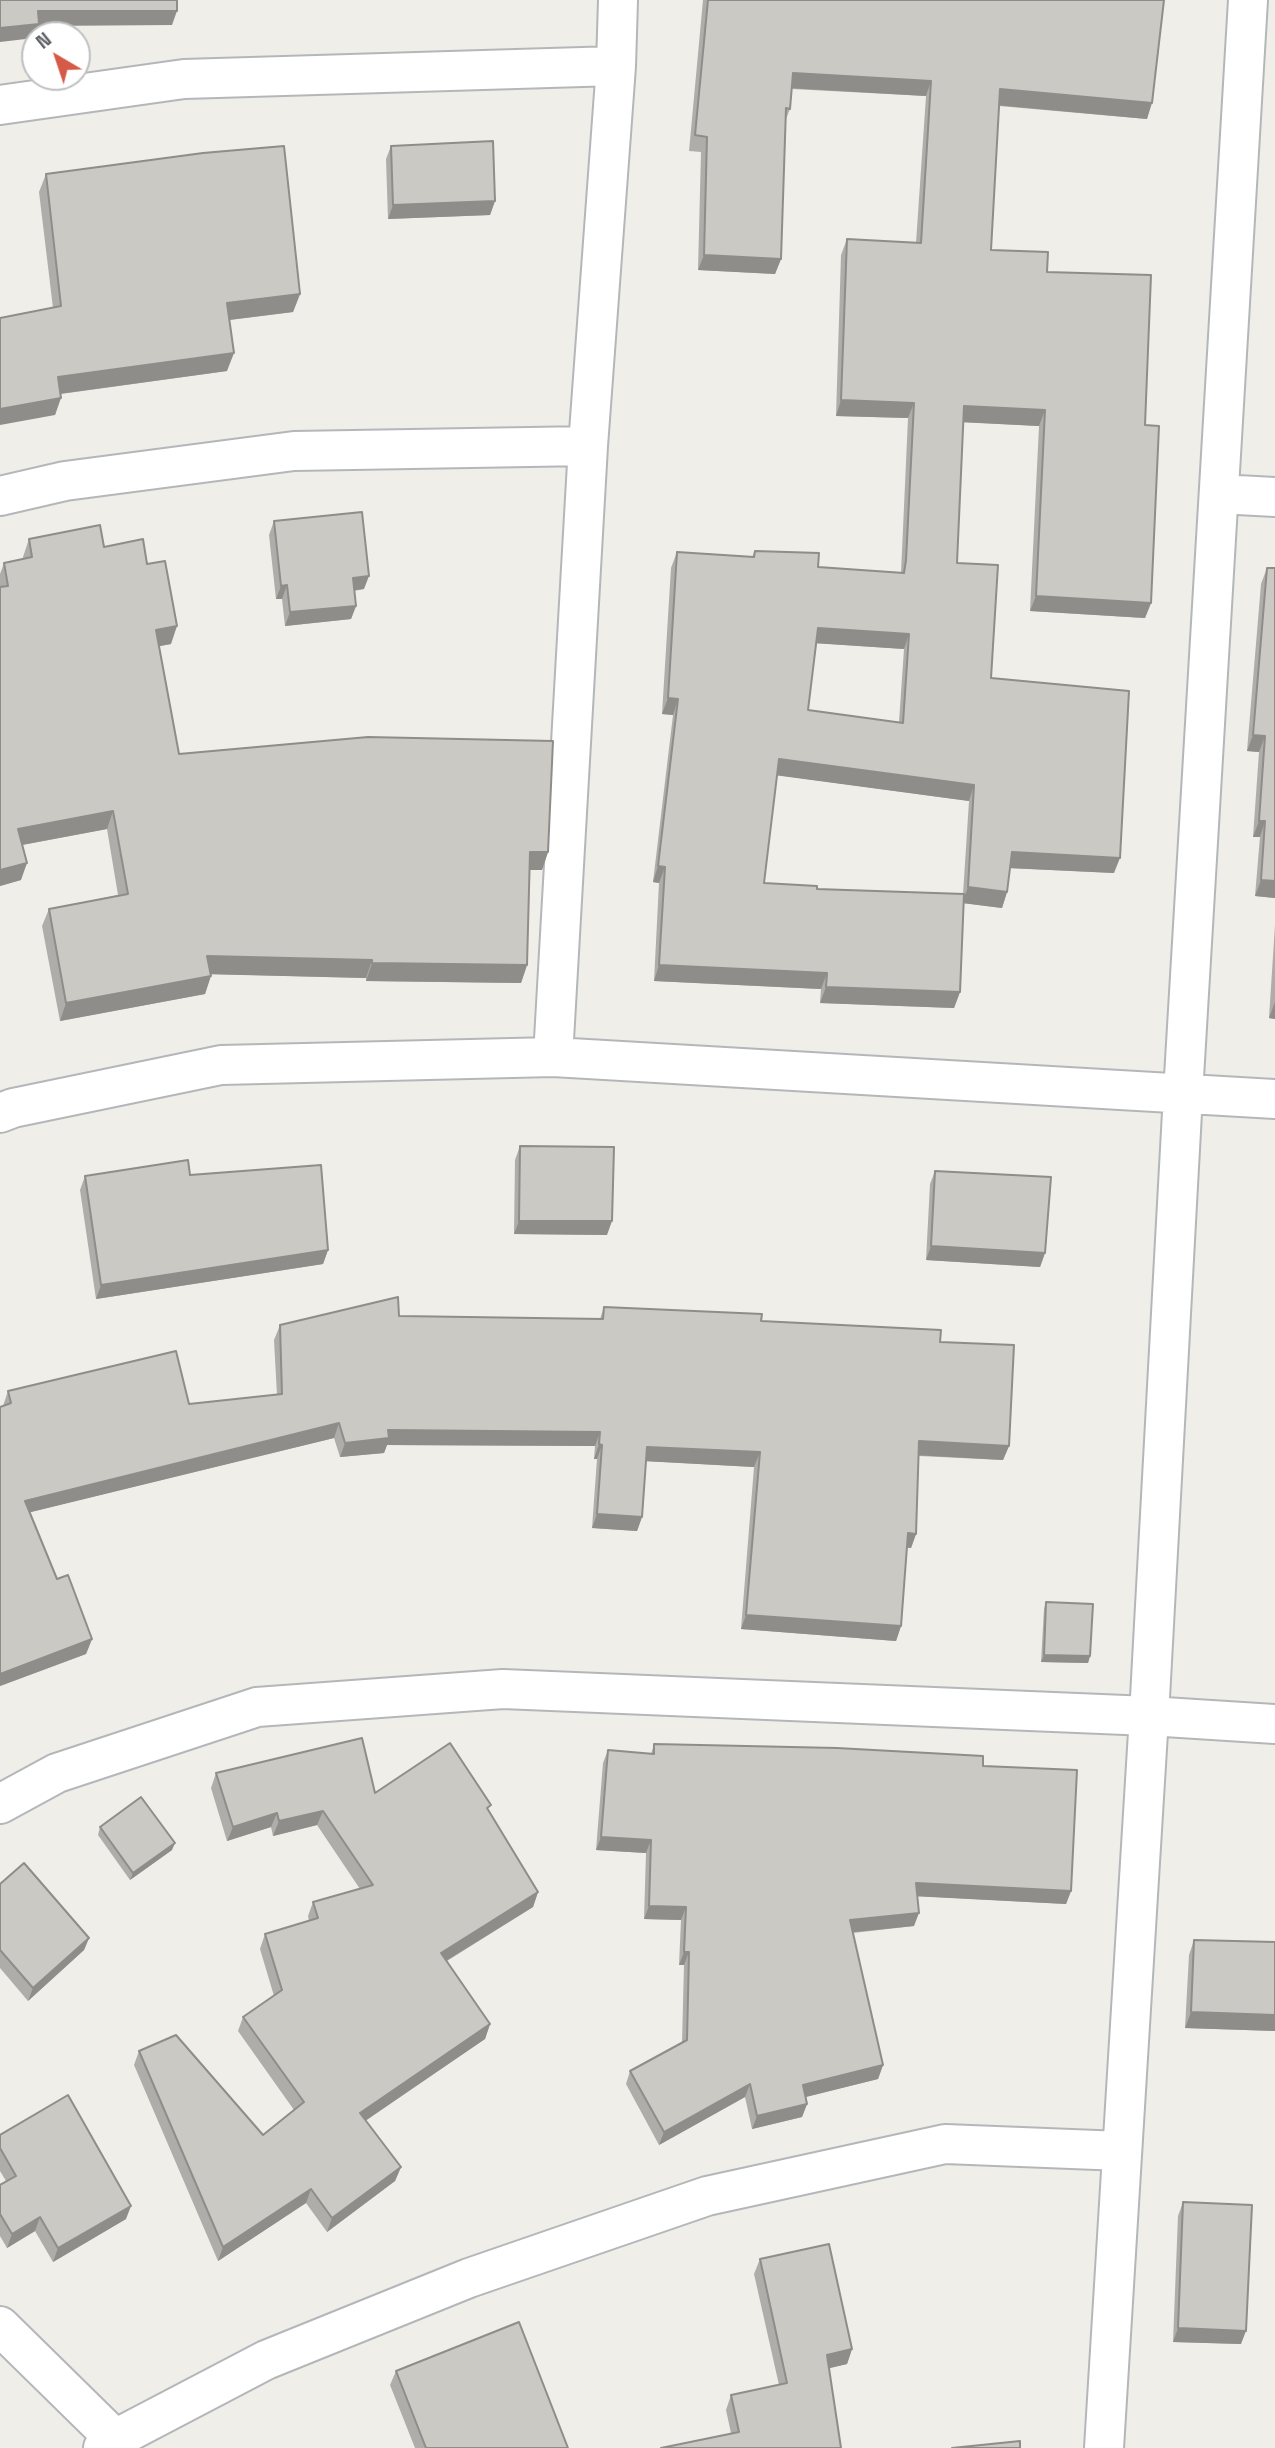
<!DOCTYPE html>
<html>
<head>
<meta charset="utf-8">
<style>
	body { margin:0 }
	#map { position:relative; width:1275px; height:2448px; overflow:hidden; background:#efeee8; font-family:"Space Grotesk",sans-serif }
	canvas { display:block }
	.north { position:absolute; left:21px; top:21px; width:70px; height:70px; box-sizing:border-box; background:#fff; border:2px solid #bfc0c2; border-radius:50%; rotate:321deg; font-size:19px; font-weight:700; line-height:28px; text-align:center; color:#5f6266 }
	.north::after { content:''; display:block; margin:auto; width:24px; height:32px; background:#d55a47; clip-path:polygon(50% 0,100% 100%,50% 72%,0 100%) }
</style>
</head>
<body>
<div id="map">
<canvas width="1275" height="2448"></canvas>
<div class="north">N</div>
</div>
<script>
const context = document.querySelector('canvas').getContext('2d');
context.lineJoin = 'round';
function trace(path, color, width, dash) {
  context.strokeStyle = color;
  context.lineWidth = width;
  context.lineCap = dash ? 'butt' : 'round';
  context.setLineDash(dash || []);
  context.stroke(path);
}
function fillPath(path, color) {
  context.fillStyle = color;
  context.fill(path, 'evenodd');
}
const minor = new Path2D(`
	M0,105L184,79L616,66
	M1219,494L1275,497
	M0,496L65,481L294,451L588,446
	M553,1057L588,446L616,66L618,0
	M0,1113L13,1108L221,1065L553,1057L1275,1099
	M0,1804L57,1773L257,1707L503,1689L1149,1716L1275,1724
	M0,2326L115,2439
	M103,2448L115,2439L266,2360L469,2278L707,2196L945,2144L1122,2151
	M1104,2448L1149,1716L1183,1094L1248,0`);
const wall = new Path2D(`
	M703,0H1164L1147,119L999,106L991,250L1047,272L1145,425L1151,603L1145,618L1030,611L1039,426L963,422L957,563L991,678L1114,873L1010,868L1007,892L1002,908L963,903L960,992L954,1008L820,1003L821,989L654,981L659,883L653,882L673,715L662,714L671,568L677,552L752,557L755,551L818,567L901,573L908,418L836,416L841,255L847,239L916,243L926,96L792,89L790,109L786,119L781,259L775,274L698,270L701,152L689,151ZM816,643L904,649L899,722L808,710ZM777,775L969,801L963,894L817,889L764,883Z
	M391,146L495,201L490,215L388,219L386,159Z
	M46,174L300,294L293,312L229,320L227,371L61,394L55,415L53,308L39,192Z
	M274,521L364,589L354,591L356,606L351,619L285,626L282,599H276L269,535Z
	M29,539L104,547L147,564L171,644L159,646L179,754L548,852L542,870H529L527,965L521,983L366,981V978L211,974L205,994L60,1021L42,926L49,909L118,895L107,829L22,845L21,880L0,886V574L4,563L23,559V557Z
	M1267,568L1275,898L1255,896L1260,837H1253L1259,752L1247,751L1261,584Z
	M1275,925V1019L1269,1018Z
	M520,1146L607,1235L514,1234L515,1160Z
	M935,1171L1045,1253L1040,1267L926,1260L930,1184Z
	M190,1175L328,1250L323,1264L96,1299L80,1190L85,1176Z
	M604,1307L761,1321L940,1342L1009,1446L1003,1460L919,1456L916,1534L911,1548H907L901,1626L896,1641L741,1629L754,1467L646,1461L642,1517L637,1531L592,1528L597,1459H594L595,1446L387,1445L384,1453L340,1457L334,1438L30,1512L57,1579L92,1639L86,1654L0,1686L3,1406L8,1391L189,1404L277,1395L274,1340L280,1325L399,1316L600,1319Z
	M1046,1602L1090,1656L1088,1663L1041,1662L1044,1609Z
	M654,1744L983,1766L1071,1891L1066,1904L917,1896L914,1926L853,1933L883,2065L878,2079L805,2097L807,2104L802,2117L752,2129L745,2097L659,2145L626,2084L630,2071L682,2043L684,1965H679L681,1920L644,1919L646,1853L596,1850L603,1763L608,1750L651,1754Z
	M216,1773L375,1793L489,1811L538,1892L533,1907L447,1961L490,2024L485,2039L365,2120L401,2167L395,2181L327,2232L306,2203L218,2261L134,2065L139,2051L263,2135L294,2110L238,2031L243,2017L274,1996L260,1949L265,1934L309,1921L308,1916L313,1902L360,1889L317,1825L273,1836L271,1827L227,1841L211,1788Z
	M100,1827L172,1850L130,1880L98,1835Z
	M0,1884L89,1938L84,1950L28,2001L0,1968Z
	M1194,1940L1275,1942V2031L1185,2028L1189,1955Z
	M0,2135L126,2219L53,2262L35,2231L7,2248L0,2236V2185L6,2181L0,2171Z
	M1183,2202L1241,2344L1173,2342L1178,2216Z
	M760,2259L852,2349L847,2364L829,2368L841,2448L731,2433L726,2410L731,2395L779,2385L754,2274Z
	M396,2371L568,2448H415L390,2385Z`);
const shadedWall = new Path2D(`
	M38,11H177L172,25L38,26L34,38L0,42V28Z
	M793,73L931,81L926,96L788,88Z
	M1000,89L1152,103L1147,119L995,105Z
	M495,201L490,215L388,219L393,205Z
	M704,255L781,259L775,274L698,270Z
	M300,294L293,312L221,321L227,303Z
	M234,353L227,371L51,395L58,377Z
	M61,398L55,415L0,425V409Z
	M841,400L914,403L908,418L836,416Z
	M964,406L1045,410L1039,426L958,422Z
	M369,576L364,589L348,591L353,578Z
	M287,585L282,599H276L281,586Z
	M1036,596L1151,603L1145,618L1030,611Z
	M356,606L351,619L285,626L290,612Z
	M177,626L171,644L150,648L156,630Z
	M818,628L909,634L904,649L812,643Z
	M668,698L678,699L673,715L662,714Z
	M1253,735L1265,736L1259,752L1247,751Z
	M779,759L974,785L969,801L774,775Z
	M113,811L107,829L11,847L18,829Z
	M1259,821H1265L1260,837H1253Z
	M530,852H548L542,870H523Z
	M1012,852L1120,858L1114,873L1007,868Z
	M27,863L21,880L0,886V870Z
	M658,866L665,867L659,883L653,882Z
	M1261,880L1275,881V898L1255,896Z
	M968,887L1007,892L1002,908L962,903Z
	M207,956L372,960L366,978L201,974Z
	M372,963L527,965L521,983L366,981Z
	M659,965L827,973L821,989L654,981Z
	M211,976L205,994L60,1021L66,1003Z
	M826,987L960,992L954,1008L820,1003Z
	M1275,1002V1019L1269,1018Z
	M519,1221H612L607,1235L514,1234Z
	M931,1246L1045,1253L1040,1267L926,1260Z
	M328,1250L323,1264L96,1299L101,1285Z
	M339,1423L334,1438L19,1515L25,1501Z
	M388,1430L600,1432L595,1446L387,1445L384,1453L340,1457L345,1443Z
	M919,1441L1009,1446L1003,1460L914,1455Z
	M599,1444L602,1445L597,1459H594Z
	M647,1447L760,1452L754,1467L642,1461Z
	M597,1514L642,1517L637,1531L592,1528Z
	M908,1533L916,1534L911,1548L903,1547Z
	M746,1615L901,1626L896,1641L741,1629Z
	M92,1639L86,1654L0,1686V1674Z
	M1044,1655L1090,1656L1088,1663L1041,1662Z
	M323,1811L317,1825L273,1836L279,1821Z
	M277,1813L271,1827L227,1841L233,1827Z
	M601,1837L651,1840L646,1853L596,1850Z
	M175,1843L172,1850L130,1880L133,1873Z
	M916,1883L1071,1891L1066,1904L911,1896Z
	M538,1892L533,1907L436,1967L441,1953Z
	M649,1906L686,1907L681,1920L644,1919Z
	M919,1913L914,1926L845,1933L850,1920Z
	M89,1938L84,1950L28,2001L33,1988Z
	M684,1952H689L684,1965H679Z
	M1191,2012L1275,2015V2031L1185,2028Z
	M490,2024L485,2039L355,2128L360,2113Z
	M883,2065L878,2079L798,2099L803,2085Z
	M750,2084L745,2097L659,2145L664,2132Z
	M807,2104L802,2117L752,2129L757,2116Z
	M401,2167L395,2181L327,2232L332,2218Z
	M311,2189L306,2203L218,2261L223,2247Z
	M131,2206L126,2219L53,2262L58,2248Z
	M40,2217L35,2231L7,2248L12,2234Z
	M1178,2328L1246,2331L1241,2344L1173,2342Z
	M852,2349L847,2364L822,2370L827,2355Z`);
const building = new Path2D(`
	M0,0H177V11H38L39,24L0,28Z
	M708,0H1164L1152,103L1000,89L991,250L1048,252L1047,272L1151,275L1145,425L1159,426L1151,603L1036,596L1045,410L964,406L957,563L998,565L991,678L1129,691L1120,858L1012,852L1007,892L968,887L974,785L779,759L764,883L817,886V889L964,894L960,992L826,987L827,973L659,965L665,867L658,866L678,699L668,698L677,552L754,557L755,551L819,553L818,567L904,573L906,560L914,403L841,400L847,239L921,243L931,81L793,73L790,109L786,108L781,259L704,255L707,137L695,135ZM818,628L909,634L903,723L808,710Z
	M493,141L495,201L393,205L391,146Z
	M284,146L300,294L227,303L234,353L58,377L61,398L0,409V318L61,306L46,174L203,153Z
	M362,512L369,576L353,578L356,606L290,612L287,585L281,586L274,521Z
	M100,525L104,547L143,539L147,564L165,561L177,626L156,630L179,754L368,737L553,741L548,852H530L527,965L372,963V960L207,956L211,976L66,1003L49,909L128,894L113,811L18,829L27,863L0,870V587L8,586L4,563L32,557L29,539Z
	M1267,568H1275V881L1261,880L1265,821H1259L1265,736L1253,735Z
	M520,1146L614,1147L612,1221H519Z
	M188,1160L190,1175L321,1165L328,1250L101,1285L85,1176Z
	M935,1171L1051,1177L1045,1253L931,1246Z
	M398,1297L399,1316L603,1319L604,1307L762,1314L761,1321L941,1330L940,1342L1014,1345L1009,1446L919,1441L916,1534L908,1533L901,1626L746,1615L760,1452L647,1447L642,1517L597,1514L602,1445L599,1444L600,1432L388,1430L389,1438L345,1443L339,1423L25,1501L57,1579L68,1575L92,1639L0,1674V1407L11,1403L8,1391L176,1351L189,1404L282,1394L280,1325Z
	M1046,1602L1093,1604L1090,1656L1044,1655Z
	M362,1738L375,1793L450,1743L491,1805L487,1808L538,1892L441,1953L490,2024L360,2113L401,2167L332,2218L311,2189L223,2247L139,2051L176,2035L263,2135L304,2102L243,2017L282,1990L265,1934L318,1918L313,1902L373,1885L323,1811L279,1821L277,1813L233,1827L216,1773Z
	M654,1744L837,1748L983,1756V1766L1077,1770L1071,1891L916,1883L919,1913L850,1920L883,2065L803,2085L807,2104L757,2116L750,2084L664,2132L630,2071L687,2040L689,1952H684L686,1907L649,1906L651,1840L601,1837L608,1750L654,1754Z
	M141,1797L175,1843L133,1873L100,1827Z
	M24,1863L89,1938L33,1988L0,1950V1884Z
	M1194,1940L1275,1942V2015L1191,2012Z
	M68,2095L131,2206L58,2248L40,2217L12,2234L0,2214V2185L16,2176L0,2148V2135Z
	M1183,2202L1252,2205L1246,2331L1178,2328Z
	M829,2244L852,2349L827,2355L841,2448H661L739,2432L731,2395L787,2383L760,2259Z
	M519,2322L568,2448H426L396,2371Z
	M1020,2441V2448H952Z`);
trace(minor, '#b4b7ba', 42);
trace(minor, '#fff', 38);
fillPath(wall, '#afada9');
fillPath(shadedWall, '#8e8d89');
fillPath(building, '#cbc9c4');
trace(building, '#8e8d89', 2);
</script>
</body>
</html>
